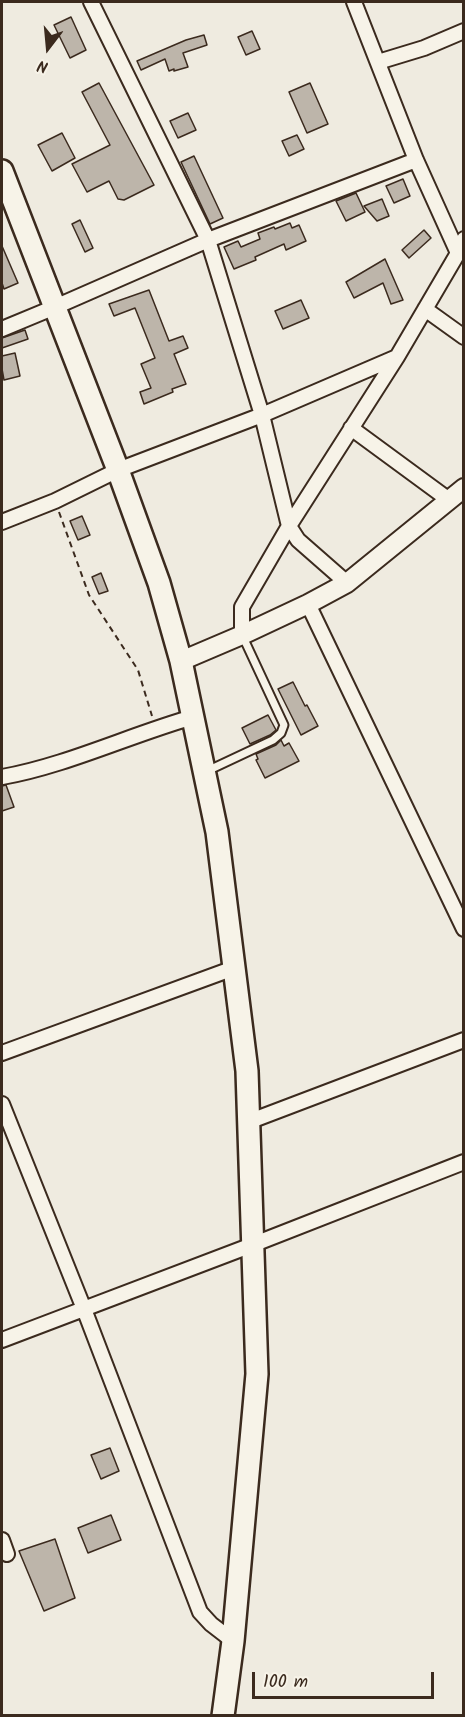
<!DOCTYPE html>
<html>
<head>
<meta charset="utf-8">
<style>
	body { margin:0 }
	#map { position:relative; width:465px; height:1717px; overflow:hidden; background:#efebe0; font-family:Kalam,sans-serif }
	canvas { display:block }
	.frame { position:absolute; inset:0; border:3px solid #3b2a1e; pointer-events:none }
	.north { position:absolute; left:18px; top:18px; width:60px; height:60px; -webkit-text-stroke:4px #f7f3e8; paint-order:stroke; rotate:196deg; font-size:16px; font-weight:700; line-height:24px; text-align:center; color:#3b2a1e }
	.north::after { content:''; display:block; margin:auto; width:21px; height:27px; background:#3b2a1e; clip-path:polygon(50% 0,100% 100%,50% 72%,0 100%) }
	.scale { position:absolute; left:252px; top:1672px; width:182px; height:27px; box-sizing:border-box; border:3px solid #3b2a1e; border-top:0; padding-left:8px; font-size:18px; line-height:21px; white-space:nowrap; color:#3b2a1e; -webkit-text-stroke:4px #f7f3e8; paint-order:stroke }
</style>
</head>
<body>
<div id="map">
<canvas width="465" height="1717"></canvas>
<div class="frame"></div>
<div class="north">N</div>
<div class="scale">100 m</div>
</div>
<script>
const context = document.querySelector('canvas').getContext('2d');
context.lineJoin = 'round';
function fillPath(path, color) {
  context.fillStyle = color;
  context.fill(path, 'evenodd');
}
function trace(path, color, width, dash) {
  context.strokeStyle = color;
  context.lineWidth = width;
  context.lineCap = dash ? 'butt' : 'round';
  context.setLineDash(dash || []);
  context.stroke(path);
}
const building = new Path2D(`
	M71,17L86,50L70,58L54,25Z
	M252,31L260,49L246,55L238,37Z
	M204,35L207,45L183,53L188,67L174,71V69L169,71L165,59L141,70L137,61L186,40Z
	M99,83L154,185L124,200L118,199L109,181L87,192L72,164L110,145L82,92Z
	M310,83L328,124L307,133L289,92Z
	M188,113L196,130L178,138L170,121Z
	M62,133L75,158L52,171L38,145Z
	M297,135L304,149L289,156L282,141Z
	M194,156L223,218L210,224L181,162Z
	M403,179L410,196L394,203L386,186Z
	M356,193L365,212L346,221L336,201Z
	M382,199L389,216L377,221L364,206Z
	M80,220L93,248L85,252L72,224Z
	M290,223L292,228L299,225L306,241L286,250L284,244L255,257L256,260L234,269L224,247L238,241L241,247L260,239L258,233L274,227L275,229Z
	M424,230L431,238L409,258L402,250Z
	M2,246L18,283L4,289L2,283Z
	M385,259L403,300L391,304L383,283L354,298L346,282Z
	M149,290L169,341L183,336L188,348L174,354L186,384L172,389L173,392L144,404L140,392L151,388L141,364L155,358L135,308L114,316L109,304Z
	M301,300L309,318L283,329L275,311Z
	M25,330L28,339L2,348V338Z
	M15,353L20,376L4,380L2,369V356Z
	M82,516L90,535L78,540L70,521Z
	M101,573L108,591L99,594L92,577Z
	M293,682L305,706L307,705L318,726L301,735L278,689Z
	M268,715L276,730L270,735L250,744L242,728Z
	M281,740L284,746L289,743L299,761L265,778L256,760L258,759L256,754L276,745Z
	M6,785L14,807L2,811V786Z
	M110,1448L119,1471L101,1479L91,1455Z
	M111,1515L121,1540L88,1553L78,1528Z
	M55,1539L75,1598L44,1611L19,1551Z`);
const path = new Path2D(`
	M59,512L89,595L138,670L152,716`);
const service = new Path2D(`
	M207,771L273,740L281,733L284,725L243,637`);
const minor = new Path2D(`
	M91,2L208,240L262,415L289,526L298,540L347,583
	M354,2L416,160L458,253L464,239
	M378,62L424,48L464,31
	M425,309L464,337
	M2,329L55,307L208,240L416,160
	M351,428L449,500
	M2,522L55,501L118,470L262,415L397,357
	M308,604L464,929
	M242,635V607L289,526L397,357L458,253
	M2,777C65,766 130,735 193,717
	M2,1053L234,968
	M2,1104L84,1309L200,1612L211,1624L233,1641
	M248,1122L464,1040
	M2,1340L252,1245L464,1162
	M2,1540L7,1554`);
const secondary = new Path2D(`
	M181,661L242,635L308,604L347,583L464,488`);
const primary = new Path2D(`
	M2,171L118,470L159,583L181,661L217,832L247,1071L257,1374L233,1641L223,1716`);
fillPath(building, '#bdb5aa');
trace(building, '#3b2a1e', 1.5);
trace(service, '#3b2a1e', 11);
trace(minor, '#3b2a1e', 18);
trace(secondary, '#3b2a1e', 22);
trace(primary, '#3b2a1e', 26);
trace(path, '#3b2a1e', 2, [6, 4.5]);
trace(service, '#f7f3e8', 7);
trace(minor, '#f7f3e8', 14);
trace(secondary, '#f7f3e8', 18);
trace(primary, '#f7f3e8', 21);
</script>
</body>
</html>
